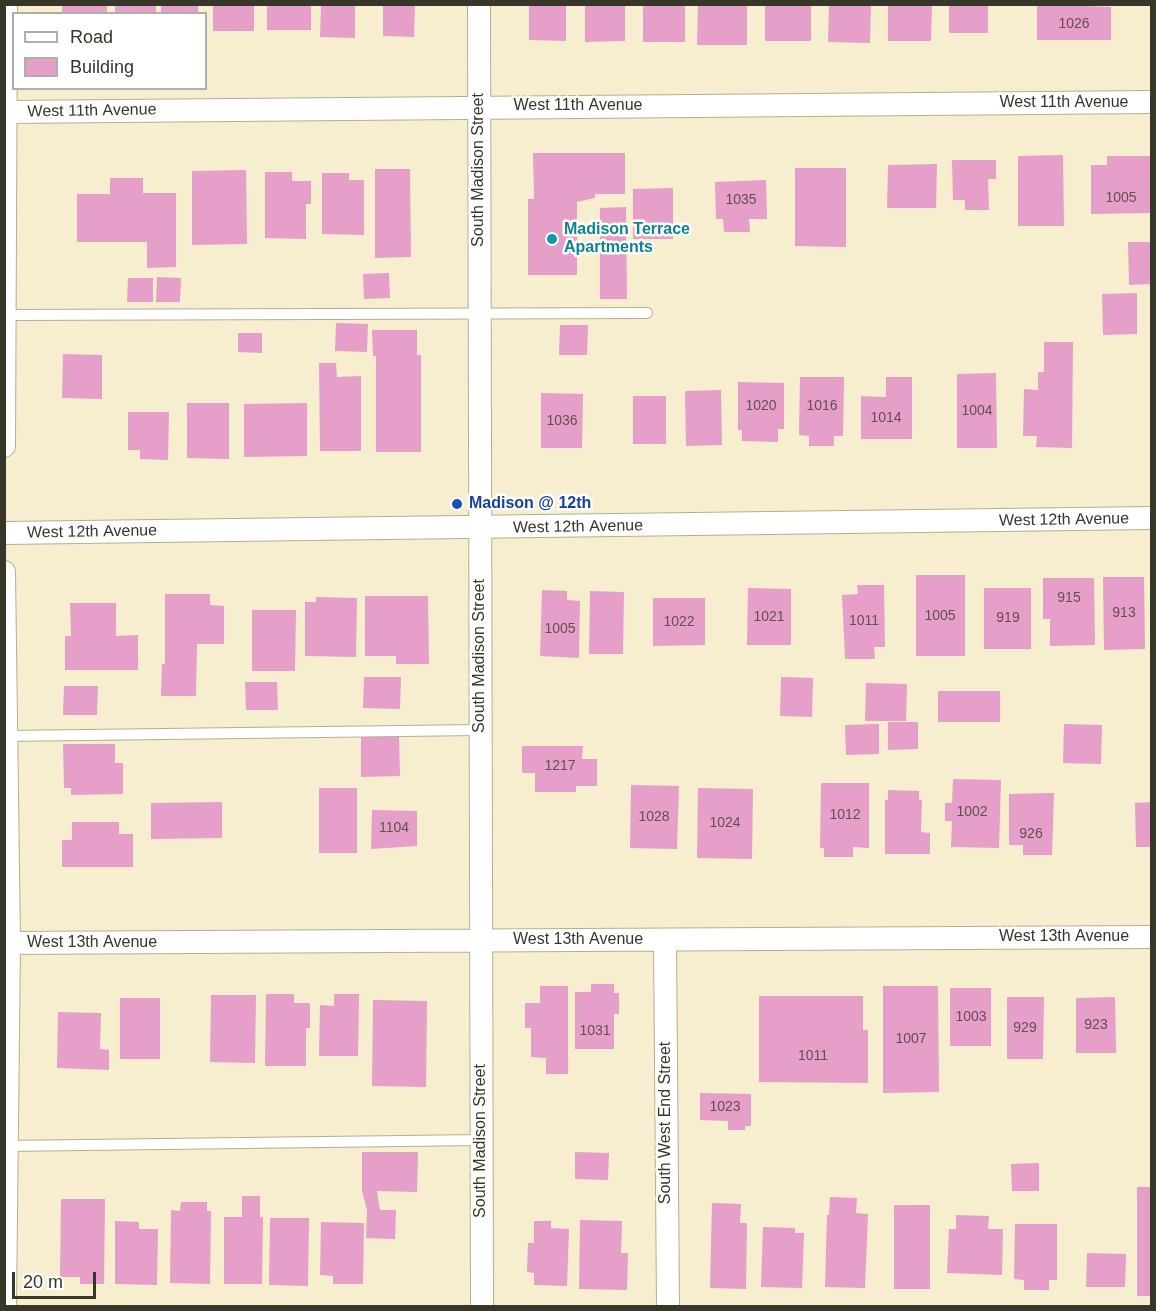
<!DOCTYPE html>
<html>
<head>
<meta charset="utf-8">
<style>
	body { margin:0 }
	#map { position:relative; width:1156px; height:1311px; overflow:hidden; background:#f6eece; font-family:Arial,sans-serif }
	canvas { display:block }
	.frame { position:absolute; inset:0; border:6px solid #383529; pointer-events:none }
	.legend { position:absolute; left:12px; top:12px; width:195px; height:78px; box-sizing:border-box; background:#fff; border:2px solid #afaea9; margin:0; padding:8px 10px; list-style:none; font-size:18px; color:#383529 }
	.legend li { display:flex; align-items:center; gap:12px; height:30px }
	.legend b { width:30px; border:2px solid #afaea9 }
	.scale { position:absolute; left:12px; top:1272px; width:84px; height:27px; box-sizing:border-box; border:3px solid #383529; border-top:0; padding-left:8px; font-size:18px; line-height:21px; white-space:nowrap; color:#383529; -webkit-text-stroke:4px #fff; paint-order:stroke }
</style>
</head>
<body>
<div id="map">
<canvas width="1156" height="1311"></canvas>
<div class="frame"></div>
<ul class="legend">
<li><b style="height:8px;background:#fff"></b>Road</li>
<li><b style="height:16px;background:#e59fc8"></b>Building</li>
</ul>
<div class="scale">20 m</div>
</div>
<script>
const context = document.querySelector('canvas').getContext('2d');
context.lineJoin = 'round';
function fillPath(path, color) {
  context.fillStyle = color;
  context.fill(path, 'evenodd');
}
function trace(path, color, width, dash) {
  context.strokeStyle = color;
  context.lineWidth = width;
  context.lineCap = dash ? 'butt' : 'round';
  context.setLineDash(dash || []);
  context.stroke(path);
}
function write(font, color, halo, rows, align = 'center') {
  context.font = font + ' Arial,sans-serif';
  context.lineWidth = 5;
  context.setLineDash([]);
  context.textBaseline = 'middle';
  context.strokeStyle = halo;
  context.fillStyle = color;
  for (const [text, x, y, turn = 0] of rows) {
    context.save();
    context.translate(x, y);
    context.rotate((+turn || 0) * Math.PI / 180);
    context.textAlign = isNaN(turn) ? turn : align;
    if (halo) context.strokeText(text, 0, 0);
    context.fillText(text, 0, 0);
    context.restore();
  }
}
const building = new Path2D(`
	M62,4H107V14H62Z
	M115,4H156V14H115Z
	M161,4H198V14H161Z
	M213,4H254V31H213Z
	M267,4H311V30H267Z
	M321,4H355V38L320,37Z
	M383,4H415L414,37L383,36Z
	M529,4H566V41L529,40Z
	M643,4H685V42H643Z
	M698,4H747V45H697Z
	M765,4H811V41H765Z
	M829,4H871L870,43L828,42Z
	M888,4H932L931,41H888Z
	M1037,4L1111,7V40H1037Z
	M585,5H625V41L585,42Z
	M949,5H988V33H949Z
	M533,153H625V194H595V198L577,202V275H528V199H534Z
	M1063,155L1064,226H1018V156Z
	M1107,156H1152L1150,213L1091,214V165H1107Z
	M952,160H996V179H988L989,210H965V200H953Z
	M937,164L936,208H887L888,165Z
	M795,168H846V247L795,246Z
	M375,169H410L411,257L375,258Z
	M246,170L247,244L192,245V171Z
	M265,172H292V181H311V204H306V239L265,238Z
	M322,173H349V180H364V235L322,234Z
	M110,178H143V193H176V267L147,268V242H77V194H110Z
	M766,180L767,219H749L750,232H724L723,219H716L715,182Z
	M673,188V239H633V189Z
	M626,207L627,299H600V208Z
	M1128,242H1152V284L1129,285Z
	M389,273L390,298L364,299L363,274Z
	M157,277L181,278L180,302H156Z
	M128,278H153V302H127Z
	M1137,293V334L1103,335L1102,294Z
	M336,323L368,324L367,352L335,351Z
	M560,325H588L587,355H559Z
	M372,330H417V355H421V452H376V356H373Z
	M238,333H262V353L238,352Z
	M1044,342H1073L1072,448L1036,447L1037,436H1023L1024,389L1038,390V372H1044Z
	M63,354L102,355V399L62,398Z
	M319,363H336L337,377L361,376V451H320Z
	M996,373L997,448H957V374Z
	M800,377H844L843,436H834V446H809V436L799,435Z
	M886,377H912V439H861V396L886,397Z
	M738,382L784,383V429H778V442L742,441V430H738Z
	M721,390L722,445L686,446L685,391Z
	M541,393L583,394L582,448H541Z
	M633,396H666V444H633Z
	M187,403H229V459L187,458Z
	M307,403V456L244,457V404Z
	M128,412H169L168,460L140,459V450H128Z
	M916,575H965V656H916Z
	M1103,577H1144L1145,649L1104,650Z
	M1043,578H1094L1095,645L1050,646V619H1043Z
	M857,585H884L885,647H874L875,659H845L842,595L858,594Z
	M748,588L791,589V645H747Z
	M984,588H1031V649H984Z
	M542,590L567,591V600L580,601L579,658L540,656Z
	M590,591L624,592L623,654H589Z
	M165,594H210V605L224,606V644H197L196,696H161L162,664H165Z
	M365,596H428L429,664H396V656H365Z
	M316,597L357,598L356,657L305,656V602H316Z
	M653,598H705V645L653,646Z
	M70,603H116V636L138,635V670H65V636H71Z
	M252,610H296L295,671H252Z
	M364,677H401L400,709L363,708Z
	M781,677L813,678L812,717L780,716Z
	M245,682H277L278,710H246Z
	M866,683L907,684L906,721H865Z
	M64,686H98L97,715H63Z
	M938,691H1000V722H938Z
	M888,722H918V749L888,750Z
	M879,724V754L846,755L845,725Z
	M1064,724L1102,725L1101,764L1063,763Z
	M399,736L400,776L361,777V737Z
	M63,744H115V763H123V794L71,795V788H64Z
	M522,746H583L582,759H597V786H576V792H535V773H522Z
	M953,779L1001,780L999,848L951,847L952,821H945V803H952Z
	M821,783H869V848L853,847V857H824V848H820Z
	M631,785L679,786L677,849L630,848Z
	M319,788H357V853H319Z
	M698,788L753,789L752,859L697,858Z
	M888,790L919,791V800H922L921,832L930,833V854H885V800H888Z
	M1054,793L1052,855H1023V845H1009V794Z
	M222,802V838L151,839V803Z
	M1152,802V847H1136L1135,803Z
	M372,810L417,811V846L371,849Z
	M72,822H119V834H133V867H62V840H72Z
	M591,984H614V993H619V1014H614V1049H575V992H591Z
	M540,986H568V1074H546V1058L531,1057V1028H525V1003H540Z
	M883,986H938L939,1092L883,1093Z
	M950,988H991V1046H950Z
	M266,994H294V1003H310V1028H306V1066H265Z
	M334,994H359L358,1056H319L320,1005L334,1006Z
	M211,995H256L255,1063L210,1062Z
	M759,996H863V1030H868V1083L759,1082Z
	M1007,997H1044L1043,1059H1007Z
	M1115,997L1116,1053H1076V998Z
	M120,998H160V1059H120Z
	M373,1000L427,1001L426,1087L372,1086Z
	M58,1012L101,1013L100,1049L109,1050V1070L57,1068Z
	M700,1093L751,1094V1126H745V1130H728V1121L700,1120Z
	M362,1152H418L417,1192L377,1191L380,1210H396L395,1239L366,1238L367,1210L362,1191Z
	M575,1152L609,1153L608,1180L575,1179Z
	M1039,1163V1191H1012L1011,1164Z
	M1137,1187H1152V1296H1137Z
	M242,1196H260V1217H263L262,1284H224V1217H242Z
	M830,1197L857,1198L856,1213L868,1214L865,1288L825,1287L827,1215H829Z
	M61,1199H105L104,1284H80V1277H60Z
	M181,1202H207V1211H211L210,1284L170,1283L171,1210L180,1211Z
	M712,1203L741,1204L740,1223H747L746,1289L710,1288Z
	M894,1205H930V1289H894Z
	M956,1215L989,1216L988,1229H1003L1002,1275L947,1273L949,1229H956Z
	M270,1218H309L308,1286L269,1285Z
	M580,1220L622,1221L621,1253H628L627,1290L579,1289Z
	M115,1221L139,1222V1229H158L157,1285L115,1284Z
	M534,1221H551V1228L569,1229L567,1286L534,1285V1273L527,1272L528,1243H534Z
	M321,1222L364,1223L363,1284H333V1276L320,1275Z
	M1015,1224H1057V1280H1049V1290H1024V1280L1014,1279Z
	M763,1227L795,1228V1233H804L802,1288L761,1287Z
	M1087,1253L1126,1254L1125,1287H1086Z`);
const lane = new Path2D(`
	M4,315L647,313
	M5,736L480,730
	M5,1146L481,1140`);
const street = new Path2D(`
	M479,4L482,1306
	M4,112L1152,102
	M4,446L6,4
	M4,533L1152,518
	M4,572L9,943L5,1306
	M665,940L668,1306
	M4,943L1152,937`);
const markers = [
	[552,239,6,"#0f9aa8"],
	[457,504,6,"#1a4fb4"]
];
const numberNames = [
	["1026",1074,24],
	["1005",1121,198],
	["1035",741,200],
	["1020",761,406],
	["1016",822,406],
	["1004",977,411],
	["1014",886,418],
	["1036",562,421],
	["915",1069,598],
	["913",1124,613],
	["1005",940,616],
	["1021",769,617],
	["919",1008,618],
	["1011",864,621],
	["1022",679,622],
	["1005",560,629],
	["1217",560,766],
	["1002",972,812],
	["1012",845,815],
	["1028",654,817],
	["1024",725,823],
	["1104",394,828],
	["926",1031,834],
	["1003",971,1017],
	["923",1096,1025],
	["929",1025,1028],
	["1031",595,1031],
	["1007",911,1039],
	["1011",813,1056],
	["1023",725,1107]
];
const streetNames = [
	["West 11th Avenue",1064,103],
	["West 11th Avenue",578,106],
	["West 11th Avenue",92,111,-1],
	["South Madison Street",479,170,-90],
	["West 12th Avenue",1064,520,-1],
	["West 12th Avenue",578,527,-1],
	["West 12th Avenue",92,532,-1],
	["South Madison Street",480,656,-90],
	["West 13th Avenue",1064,937],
	["West 13th Avenue",578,940],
	["West 13th Avenue",92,943],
	["South West End Street",666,1123,-90],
	["South Madison Street",481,1141,-90]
];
const cultureNames = [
	["Madison Terrace",564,230],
	["Apartments",564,248]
];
const transitNames = [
	["Madison @ 12th",469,504]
];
fillPath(building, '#e59fc8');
trace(lane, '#b7ae90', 12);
trace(street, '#b7ae90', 24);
trace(lane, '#fff', 10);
trace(street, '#fff', 22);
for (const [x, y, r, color] of markers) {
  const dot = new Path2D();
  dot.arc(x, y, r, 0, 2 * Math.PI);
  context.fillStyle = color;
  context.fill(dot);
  trace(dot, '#fff', 2);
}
write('14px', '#635051', null, numberNames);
write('16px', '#383529', '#fff', streetNames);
write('bold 16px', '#0d838f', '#fff', cultureNames, 'left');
write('bold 16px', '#164399', '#fff', transitNames, 'left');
</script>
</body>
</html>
